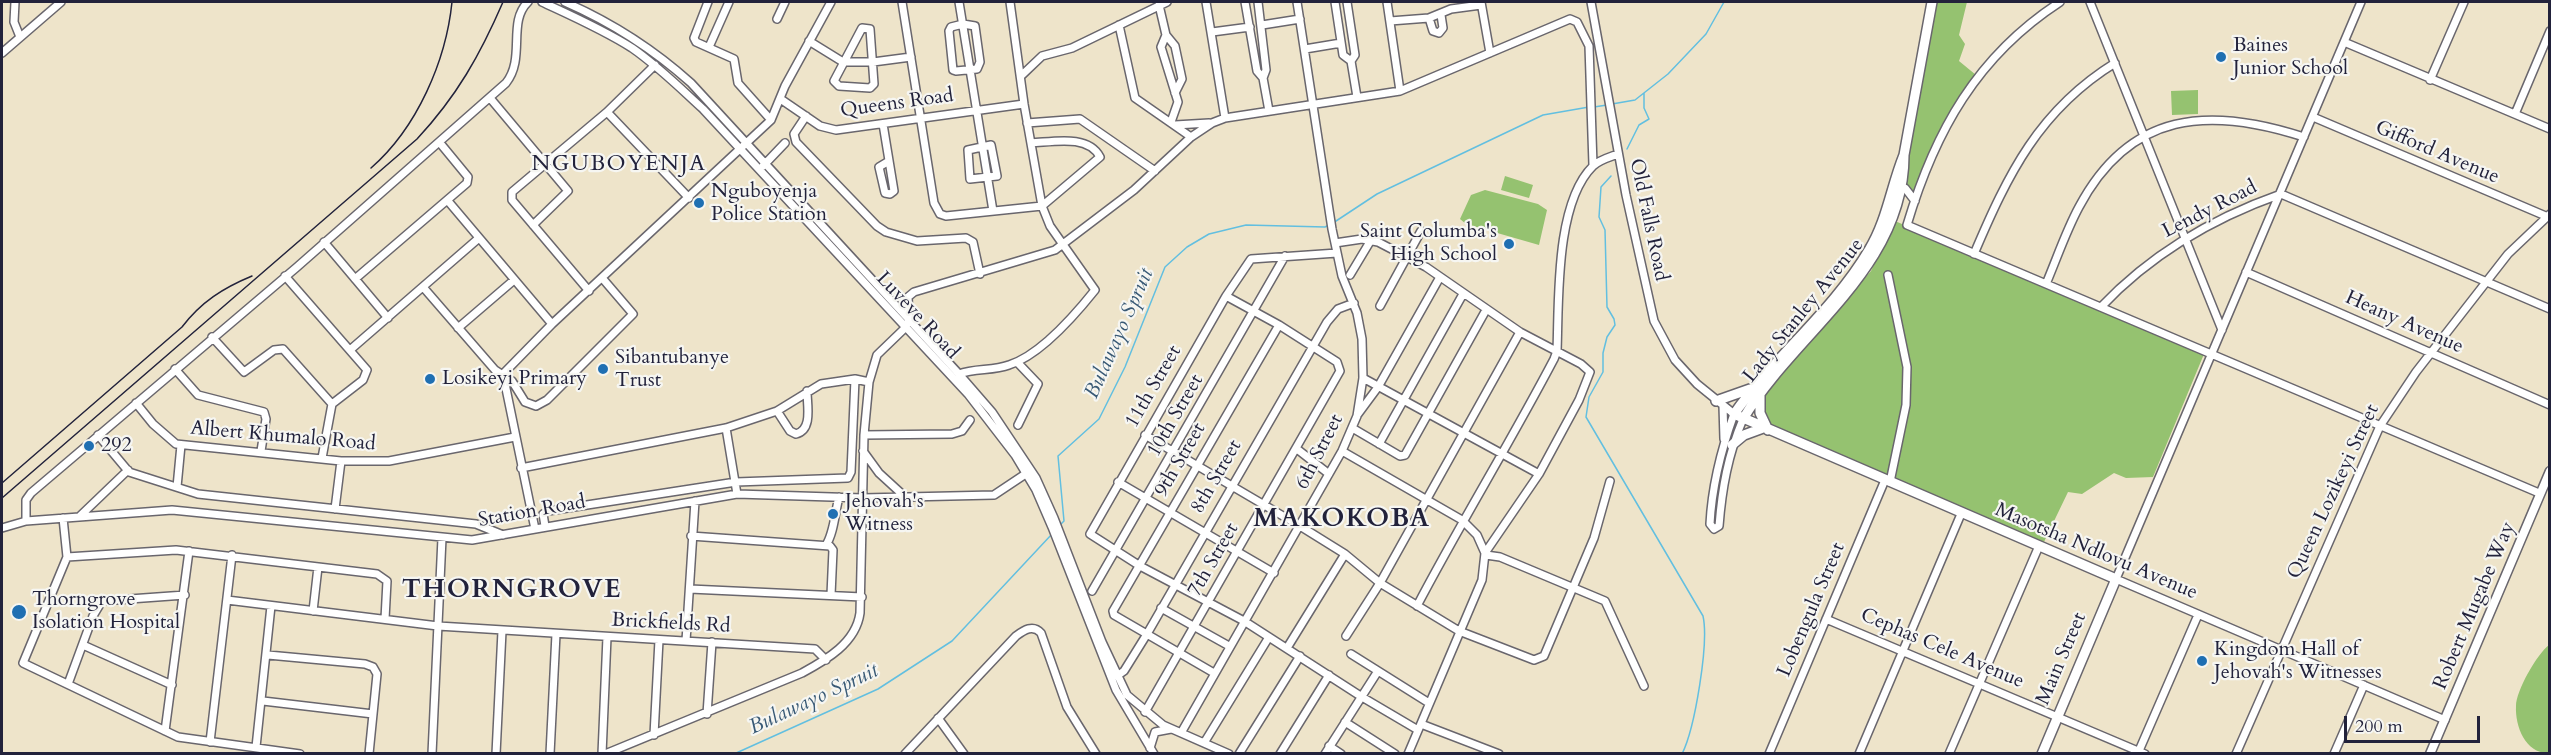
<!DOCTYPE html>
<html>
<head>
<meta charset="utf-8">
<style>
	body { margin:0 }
	#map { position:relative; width:2551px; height:755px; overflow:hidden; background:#eee4ca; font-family:Cardo,serif }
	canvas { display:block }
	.frame { position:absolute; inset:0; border:3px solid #22223b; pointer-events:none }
	.scale { position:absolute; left:2344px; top:716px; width:136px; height:27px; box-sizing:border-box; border:3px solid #22223b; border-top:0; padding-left:8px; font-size:18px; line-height:21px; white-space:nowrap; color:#22223b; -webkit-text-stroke:4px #f6f6f2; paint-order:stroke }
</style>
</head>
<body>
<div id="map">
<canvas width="2551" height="755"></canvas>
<div class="frame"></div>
<div class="scale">200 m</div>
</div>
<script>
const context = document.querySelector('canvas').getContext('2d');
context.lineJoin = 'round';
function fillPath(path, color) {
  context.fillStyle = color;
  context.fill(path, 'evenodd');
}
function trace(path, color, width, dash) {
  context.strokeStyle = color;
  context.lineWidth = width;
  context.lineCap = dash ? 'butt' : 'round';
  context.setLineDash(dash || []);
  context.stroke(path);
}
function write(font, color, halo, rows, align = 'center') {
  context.font = font + ' Cardo,serif';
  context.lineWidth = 4.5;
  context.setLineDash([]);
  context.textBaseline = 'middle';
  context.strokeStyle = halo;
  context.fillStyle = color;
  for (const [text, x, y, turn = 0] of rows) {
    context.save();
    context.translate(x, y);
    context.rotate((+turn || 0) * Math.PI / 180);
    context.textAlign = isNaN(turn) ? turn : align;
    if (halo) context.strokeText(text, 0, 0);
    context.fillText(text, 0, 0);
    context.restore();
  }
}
const green = new Path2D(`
	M1935,2H1967L1959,35L1965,44L1959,61L1976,75C1948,112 1928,152 1914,197L1904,184L1907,153Z
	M2198,90V114L2172,115L2171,91Z
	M1505,176L1533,185L1529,198L1501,190Z
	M1485,190L1538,204L1547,210L1539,245L1466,224L1460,219L1471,195Z
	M1895,221L2204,354L2153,477L2126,478L2114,473L2082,494L2068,492L2043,544L1771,426L1764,418L1763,392L1871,271Z
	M2549,645V753C2526,754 2515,727 2516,706C2516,691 2537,654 2549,645Z`);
const stream = new Path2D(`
	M1612,104L1635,100L1668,74L1706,34L1724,2
	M1594,107L1607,105
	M1627,149L1639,125L1649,119L1644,108V93
	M1611,176L1601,187L1599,217L1605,230L1607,307L1614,319L1615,325L1607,337L1603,353V372L1589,397L1586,417L1703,616C1709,643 1695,728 1682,754
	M1333,223L1377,194L1543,115L1589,107
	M1059,526L1064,521L1058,456L1099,419L1125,367L1165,267L1187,247L1209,234L1246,225L1325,227L1329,225
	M734,754L878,689L952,641L1052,534`);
const minor = new Path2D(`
	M15,2L14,22L20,37
	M542,2C572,16 604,30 632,48C658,66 680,88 703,109L968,394L1015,455L1036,490L1052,527L1116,690L1154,754
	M565,2C613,23 652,48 691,83L959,374L992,412L1036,478L1054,518L1102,642L1127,695L1163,725L1229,754
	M708,2L694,38L696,42L734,59L738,83L771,120
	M902,2L934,203L940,214L946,216L1042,206L1100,157C1088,134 1053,142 1031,143
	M959,2L993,211
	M1206,2L1225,118
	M1245,2L1257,71L1263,78L1266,70L1258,2
	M1335,2L1343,55L1351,61L1355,55L1347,2
	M1387,2L1400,91
	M1481,2L1490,53
	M1591,2L1626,195L1654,321L1675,360L1697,384L1734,414C1721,450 1712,485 1710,524L1714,529L1719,526C1722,488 1728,455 1743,419
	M2060,2C1977,56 1935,131 1907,225L2539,493
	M2090,2L2222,330
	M2361,2L2116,579L2445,720
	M1159,5L1166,35L1175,46L1182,79L1175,93
	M1429,18L1433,31L1439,33L1443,28L1441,15
	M777,19L785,2
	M1390,21L1429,18L1451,9L1481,5
	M963,24L975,26L980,62L977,69L956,71L953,70L949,31L951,27Z
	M1119,25L1135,98L1191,137
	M1262,25L1300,19
	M862,28L870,29L874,84L870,88L839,86L834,81Z
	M1212,32L1250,27
	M1166,35L1161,47L1178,102L1171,122
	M809,41L843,62H873L911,57
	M2344,42L2550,129
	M709,47L729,2
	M1305,49L1341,43
	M2,53L61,2
	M1351,61L1357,97
	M1022,75L1042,56L1072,48L1167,2
	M1263,78L1269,111
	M2430,80L2464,2
	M490,98L568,191L533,225
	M782,100L820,126L836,130L1024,104
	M607,112L655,65
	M2515,114L2550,31
	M806,116L794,134L796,142L877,226L886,232L917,241L966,238L973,242L980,274
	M2313,117L2548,217
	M1027,123L1080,119L1155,171
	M883,124L894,191L890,194L885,193L879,167L889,161
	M1175,125L1209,123
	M991,145L997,176L970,179L968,150Z
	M763,166L785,143
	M1898,186L1905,188L1915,201
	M448,201L552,324
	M324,242L388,318
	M1335,243L1362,239L1378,242L1426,267L1520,332L1581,364L1590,372L1579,400L1539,474L1485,553
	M1337,253L1251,259L1226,296L1090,534L1140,566L1244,621L1362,697L1418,730
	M1974,254C2008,174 2039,110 2115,63
	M2246,272L2550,405
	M1350,275L1371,240
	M1888,275L1907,367L1906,405L1890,482
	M285,276L367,370L363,380L332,404L322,458
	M355,279L467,183L468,177L440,143
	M2046,284C2057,258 2066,231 2079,207C2130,111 2209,106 2304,137
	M423,287L495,370L512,381L525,402L536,406L547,400L633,314L603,279
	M589,291L512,200V192L607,112L689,198
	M1380,306L1421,231
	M2101,307C2151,254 2213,218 2281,194L2550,309
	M458,328L514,280
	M212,337L244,372L274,350L283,349L332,404
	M350,350L479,238
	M1017,362L1038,384L1018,425
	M175,369L198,395L264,412L266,419L261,451
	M959,374C975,368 993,371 1009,365C1041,355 1075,315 1095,290L1050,226L1042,206L1024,104L1010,2
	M1363,378L1539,474
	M136,403L153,424L176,444L341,461H389L515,437
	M1723,406L1724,439
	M777,411L790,431L796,434C813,430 807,405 807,391
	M1358,414L1378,387L1440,277
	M726,428L737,494
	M1354,429L1400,456L1405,455L1486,310
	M98,435L129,472L198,494L476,524L503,535
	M864,435L952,434L962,431L970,420
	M1145,435L1300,526L1345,554L1380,583L1459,631L1534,660L1544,656L1594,538L1610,481
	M1379,444L1463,294
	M1297,449L1329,474
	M863,451L879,473L903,495
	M1342,451L1462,520L1477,535L1485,553L1482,580L1408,754
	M521,468L726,428L777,411L821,384L855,379L869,382
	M1118,482L1274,573
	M177,487L181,445
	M335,509L341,461
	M80,516L128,470
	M63,518L67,557L23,663L178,737L300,754
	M26,521V500L31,493L297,267L506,83C526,58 507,22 528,2
	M545,526L543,514L548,511L736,482L848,478L851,472L855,379
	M2,528L26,521L172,510L472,540L737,494L863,498L994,495L1027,473
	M535,529L503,374L552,324L771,120L785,86L831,2
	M691,536L830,546L833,550L831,595
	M826,545C834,533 835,512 839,497
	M1486,555L1500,557L1605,601L1644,686
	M67,557L176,550L377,574L387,581L385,619
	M690,589L862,597
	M1092,591L1285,256
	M227,600L438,626L815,649L826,660
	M1417,606C1461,522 1510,443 1554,359L1557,351C1559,301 1555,203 1593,166C1599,160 1610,157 1618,154
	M1161,608L1229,646
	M313,611L318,567
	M1826,619L2145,754
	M1346,636L1380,583L1520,332
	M686,641L695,501
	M83,645L172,685
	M1287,648L1345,554
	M1351,654L1429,703
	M268,655L365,664L373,667L377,674L369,754
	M1214,673L1114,615L1113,611L1279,325
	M1117,676L1124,671L1147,634L1327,322L1338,309L1354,303
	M68,684L93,616L102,601L185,595
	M263,701L373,714
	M1145,712L1340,371L1337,362L1279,325L1226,296
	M707,714L712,642
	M938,718L964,754
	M1345,722L1395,754
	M1421,724L1499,754
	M165,731L189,551
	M1181,733L1342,451L1357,416L1363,378L1362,339L1357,313L1342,276L1332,229L1297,2
	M654,735L659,640
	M210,742L232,555
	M1204,743L1269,637
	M1329,746L1341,754
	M256,747L271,606
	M1150,748L1155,732L1171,729
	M2138,753L2198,615
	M432,754L442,538
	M496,754L502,631
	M550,754L556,634
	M602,754L607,637
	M605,754L802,673C826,660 856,643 860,613L864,435L869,382L877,355L905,328L909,320L908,297L914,292L1055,250L1134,190L1191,137L1212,123L1225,118L1400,91L1570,19L1577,22L1589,46L1593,165
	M905,754L1016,636C1024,630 1033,624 1041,633L1067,707L1096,754
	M1239,754L1300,656
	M1280,754L1329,675
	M1325,754L1378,671
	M1769,754L1885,480
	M1859,754L1961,514
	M1949,754L2039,546
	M2236,754L2380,426L2416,372L2508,254L2550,214
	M2334,754L2364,685`);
const major = new Path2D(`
	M2430,754L2550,471`);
const highway = new Path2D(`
	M1904,155C1891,187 1887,221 1869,250C1833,311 1775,356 1734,414L2116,579L2042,754
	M1760,395V413L1768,430
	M1716,401L1750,389
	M1743,419C1796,331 1904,269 1904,155L1932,2
	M1732,445L1744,435L1763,428`);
const rail = new Path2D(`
	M371,168C417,128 446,61 452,2
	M2,483L182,327C201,302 223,288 252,276
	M2,498L417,139C457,96 480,55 503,2`);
const markers = [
	[2221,57,6,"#1f6fb2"],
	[699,203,6,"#1f6fb2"],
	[1509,244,6,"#1f6fb2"],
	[603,369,6,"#1f6fb2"],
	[430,379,6,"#1f6fb2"],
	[89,446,6,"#1f6fb2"],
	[833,514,6,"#1f6fb2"],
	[19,612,8,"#1f6fb2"],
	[2202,661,6,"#1f6fb2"]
];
const poiNames = [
	["Baines",2233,46],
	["Junior School",2233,69],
	["Nguboyenja",711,192],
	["Police Station",711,215],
	["Saint Columba's",1497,232,"right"],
	["High School",1497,255,"right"],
	["Sibantubanye",615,358],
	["Trust",615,381],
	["Losikeyi Primary",442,379],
	["292",101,446],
	["Jehovah's",845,502],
	["Witness",845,525],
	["Thorngrove",32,600],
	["Isolation Hospital",32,623],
	["Kingdom Hall of",2214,650],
	["Jehovah's Witnesses",2214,673]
];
const streetNames = [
	["Queens Road",897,104,-8],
	["Gifford Avenue",2437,153,23],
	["Lendy Road",2210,210,-27],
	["Old Falls Road",1648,220,78],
	["Lady Stanley Avenue",1804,311,-51],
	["Luveve Road",917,316,47],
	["Heany Avenue",2404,323,24],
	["11th Street",1154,387,-60],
	["10th Street",1176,416,-60],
	["Albert Khumalo Road",283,437,5],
	["6th Street",1320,452,-63],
	["9th Street",1181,460,-60],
	["8th Street",1217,477,-60],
	["Queen Lozikeyi Street",2334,492,-65],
	["Station Road",532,512,-10],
	["Masotsha Ndlovu Avenue",2096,552,23],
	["7th Street",1214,560,-60],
	["Robert Mugabe Way",2475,606,-67],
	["Lobengula Street",1812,610,-67],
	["Brickfields Rd",671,624,3],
	["Cephas Cele Avenue",1942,649,23],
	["Main Street",2062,659,-67]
];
const waterNames = [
	["Bulawayo Spruit",1120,334,-66],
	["Bulawayo Spruit",814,700,-25]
];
const quarterNames = [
	["NGUBOYENJA",619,165]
];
const districtNames = [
	["MAKOKOBA",1342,520],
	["THORNGROVE",512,591]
];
fillPath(green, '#95c270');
trace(stream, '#62bfe0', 1.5);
trace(minor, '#69666d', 10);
trace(major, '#69666d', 11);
trace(highway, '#69666d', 12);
trace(minor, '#fff', 7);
trace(major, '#fff', 8);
trace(highway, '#fff', 9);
trace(rail, '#22223b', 1.5);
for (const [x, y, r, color] of markers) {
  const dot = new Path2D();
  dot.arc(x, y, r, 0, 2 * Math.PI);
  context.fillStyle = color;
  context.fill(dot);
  trace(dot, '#f6f6f2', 2);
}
write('20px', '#22223b', '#f6f6f2', poiNames, 'left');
write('20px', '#22223b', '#f6f6f2', streetNames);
write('italic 21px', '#385975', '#f6f6f2', waterNames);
context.letterSpacing = '1.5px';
write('22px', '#22223b', '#f6f6f2', quarterNames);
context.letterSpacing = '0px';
context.letterSpacing = '1.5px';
write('bold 26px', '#22223b', '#f6f6f2', districtNames);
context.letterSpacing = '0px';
</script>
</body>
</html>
